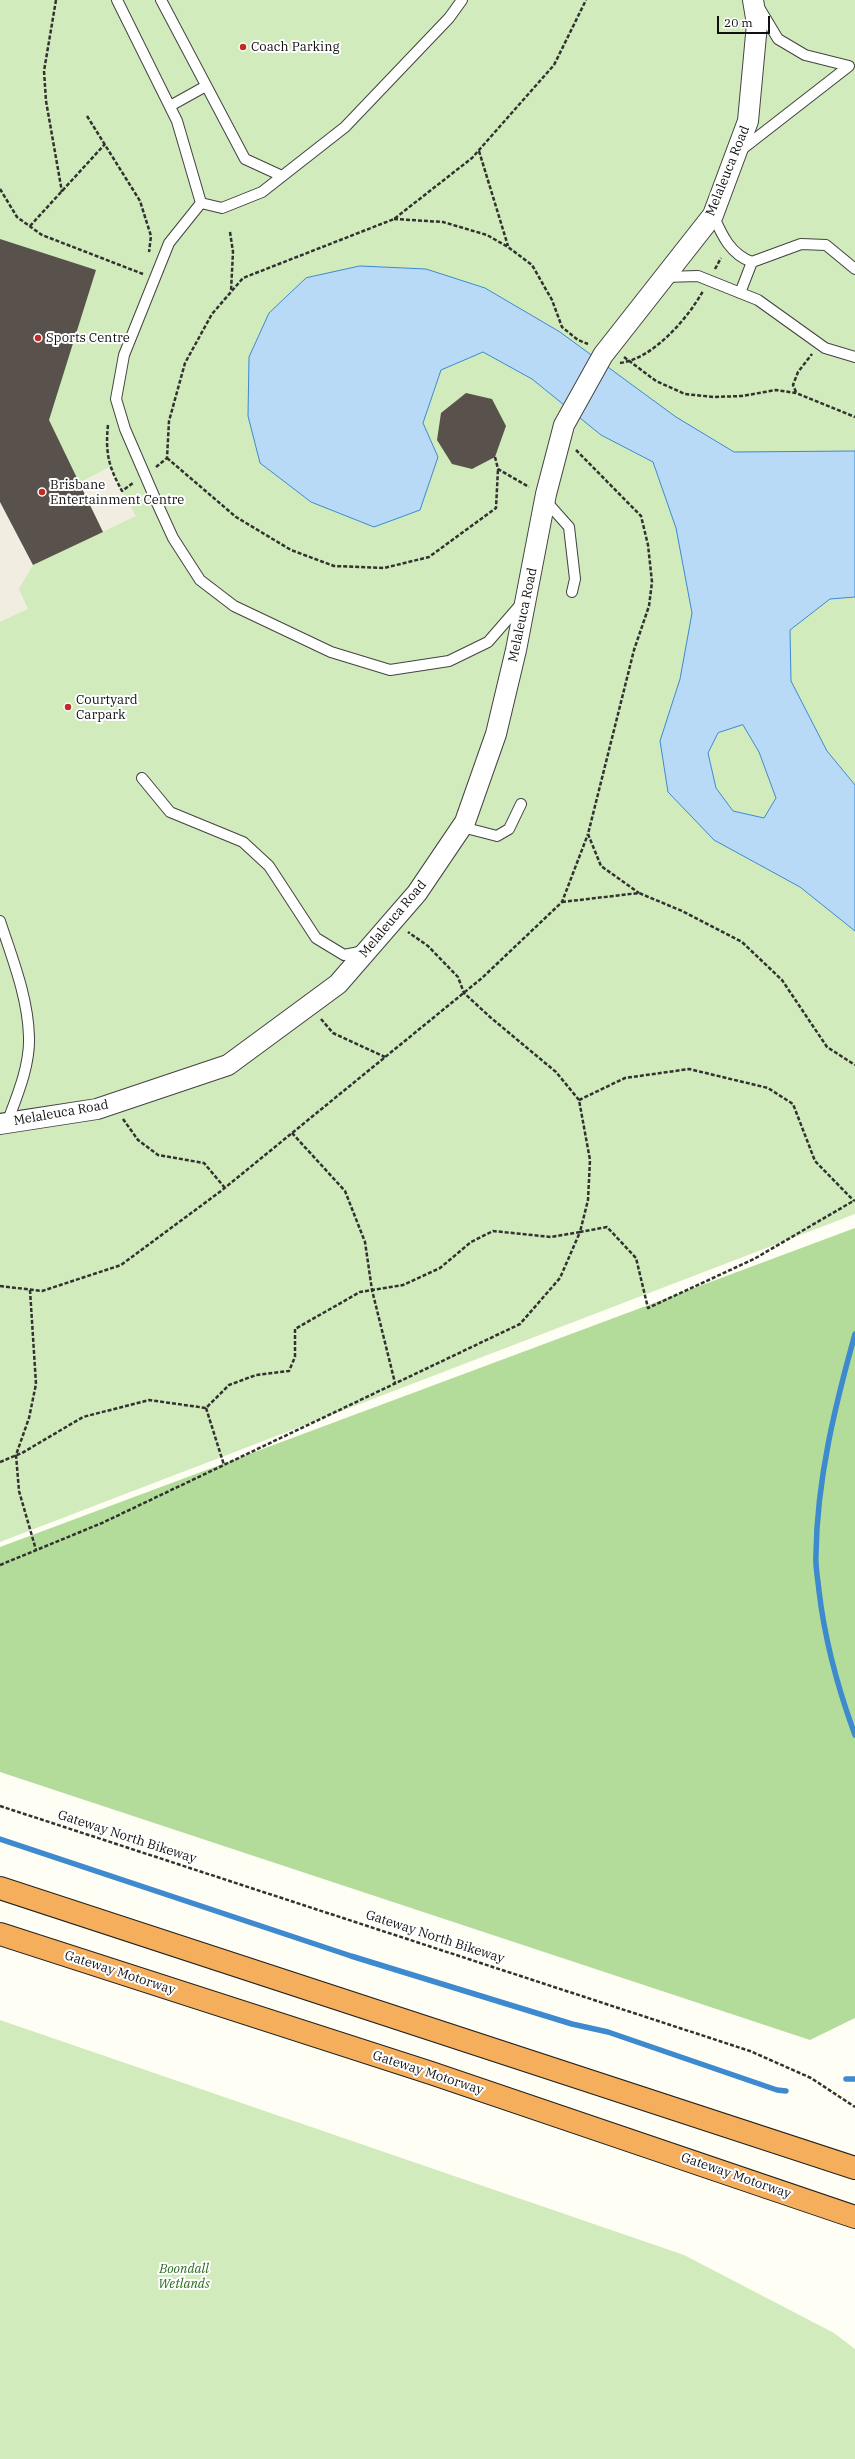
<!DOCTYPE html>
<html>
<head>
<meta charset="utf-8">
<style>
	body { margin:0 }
	#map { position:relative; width:855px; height:2459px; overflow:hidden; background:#fffef4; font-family:"IBM Plex Serif",serif }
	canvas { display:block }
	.scale { position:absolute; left:717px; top:16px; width:53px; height:18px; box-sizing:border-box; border:2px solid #101010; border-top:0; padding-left:5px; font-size:12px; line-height:14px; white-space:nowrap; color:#101010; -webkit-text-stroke:3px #fff; paint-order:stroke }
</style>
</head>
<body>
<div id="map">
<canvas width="855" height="2459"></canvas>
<div class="scale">20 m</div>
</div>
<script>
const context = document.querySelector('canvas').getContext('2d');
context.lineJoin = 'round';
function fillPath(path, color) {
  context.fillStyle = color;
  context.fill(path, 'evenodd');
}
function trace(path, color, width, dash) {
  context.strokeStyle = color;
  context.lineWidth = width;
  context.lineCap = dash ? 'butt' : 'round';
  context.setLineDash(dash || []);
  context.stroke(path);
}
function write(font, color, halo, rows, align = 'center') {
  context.font = font + ' "IBM Plex Serif",serif';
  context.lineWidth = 4;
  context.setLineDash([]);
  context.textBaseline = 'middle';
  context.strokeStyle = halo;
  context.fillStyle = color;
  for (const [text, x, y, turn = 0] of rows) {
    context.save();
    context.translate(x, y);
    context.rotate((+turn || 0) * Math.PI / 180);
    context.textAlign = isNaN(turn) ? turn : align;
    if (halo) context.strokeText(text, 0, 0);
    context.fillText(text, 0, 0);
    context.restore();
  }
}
const green = new Path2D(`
	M0,0H855V1214L0,1542Z
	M0,2020L684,2255L834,2333L855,2349V2459H0Z`);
const forest = new Path2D(`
	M855,1228V2018L810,2040L0,1772V1547Z`);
const plaza = new Path2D(`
	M59,441L79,483L109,467L136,516L33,565L19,589L28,609L0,622V466Z`);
const water = new Path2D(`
	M360,266L426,269L485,288L560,332L676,417L734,452L855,451V597L830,599L790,630L791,681L827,751L855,785V931L800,887L714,840L668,792L660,741L680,679L692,613L676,528L653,462L601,435L532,379L483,352L441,370L423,423L438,457L420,510L374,527L311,502L260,463L248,416L249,357L269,313L306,278ZM743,725L759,752L776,798L764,818L733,811L716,788L708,753L718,733Z`);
const stream = new Path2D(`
	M855,1334C835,1406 817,1479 816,1554C815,1566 818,1579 819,1591C825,1642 837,1686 855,1735
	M0,1839L351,1956L572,2024L608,2032L777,2090L786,2091
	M846,2079H855`);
const building = new Path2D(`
	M0,239L96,270L49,420L103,532L33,565L0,502Z
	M466,393L492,399L506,426L495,457L472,469L452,464L437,440L441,413Z`);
const path = new Path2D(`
	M56,0L44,71L46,101L62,192
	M87,116L140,201L151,236L149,252
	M479,151L508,246
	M0,189L17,217L42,235L143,274
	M394,219L443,222L487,235L508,247L532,265L552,300L562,327L578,340L588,344
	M30,226L105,144
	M230,232L233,252L231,291
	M715,269L721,258
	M624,357L656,381L685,394L714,397L742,396L776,390L796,393L855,417
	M620,363C653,359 688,318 703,291
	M796,392L793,385L798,372L812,354
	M108,425C105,454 109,467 122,491L133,483
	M576,450L641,516L648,545L652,582L649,606L634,650L588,834L601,866L639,893
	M495,457L498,469L529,487
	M167,458L236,517L291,550L334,566L384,568L429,557L496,508L498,469
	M156,467L167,458L169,421L185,363L212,314L243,278L394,219L472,158L554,65L586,0
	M562,902L639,893L682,911L742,942L782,980L827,1047L855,1065
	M321,1019L333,1033L385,1057
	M579,1100L625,1078L689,1069L768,1088L793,1104L815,1161L854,1201
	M123,1119L138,1140L158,1155L204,1163L225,1188
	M292,1133L345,1191L365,1242L372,1290L395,1383
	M0,1286L42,1291L121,1265L221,1191L482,978L562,902L588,834
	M30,1290L36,1384L29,1418L16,1455L19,1491L36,1550
	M206,1408L224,1465
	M0,1462L22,1453L83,1417L149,1400L206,1408L229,1385L256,1375L289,1371L295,1357V1329L360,1292L403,1285L440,1268L471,1242L493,1231L551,1237L580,1232L588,1200L590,1160L579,1100L556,1072L490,1017L464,993L458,977L428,946L408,932
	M0,1565L102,1523L520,1324L560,1278L580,1232L607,1227L636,1258L648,1308L754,1259L855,1200
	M0,1806L750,2051L811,2078L855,2107`);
const service = new Path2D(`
	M117,0L177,121L201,203L222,208L262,192L345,127L449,18L462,0
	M161,0L245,159L282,176
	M170,106L206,86
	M741,150L849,66L805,55L778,39L760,9
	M201,203L169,243L124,355L116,399L125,429L157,503L173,538L200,580L234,606L331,652L390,670L449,661L488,642L521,604
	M713,215C722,235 730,254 752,262L801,244L826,245L855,269
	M664,277L698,276L758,300L825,348L855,357
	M740,293L752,262
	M545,500L569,527L575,579L572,592
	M142,778L170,812L243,842L269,866L316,938L344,955L364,951
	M462,827L497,836L509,829L521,804
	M0,921C12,958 28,997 29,1037C30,1066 17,1096 7,1123`);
const minor = new Path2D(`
	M0,1124L97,1109L228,1065L338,984L417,893L465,822L496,734L516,650L546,494L564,425L603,355L713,215L748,121L757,24L753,0`);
const motorway = new Path2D(`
	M0,1888L855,2168
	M0,1934L431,2073L855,2217`);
const markers = [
	[243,47,4,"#c32a26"],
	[38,338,4,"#c32a26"],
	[42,492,4,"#c32a26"],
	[68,707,4,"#c32a26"]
];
const poiNames = [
	["Coach Parking",251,47],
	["Sports Centre",46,338],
	["Brisbane",50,485],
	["Entertainment Centre",50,500],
	["Courtyard",76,700],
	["Carpark",76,715]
];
const streetNames = [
	["Melaleuca Road",728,171,-68],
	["Melaleuca Road",523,615,-78],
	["Melaleuca Road",393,919,-50],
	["Melaleuca Road",61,1113,-10],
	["Gateway North Bikeway",127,1837,18],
	["Gateway North Bikeway",435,1937,18],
	["Gateway Motorway",120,1973,18],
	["Gateway Motorway",428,2073,18],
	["Gateway Motorway",736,2176,19]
];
const parkNames = [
	["Boondall",184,2269],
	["Wetlands",184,2284]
];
fillPath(green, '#d1ebbc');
fillPath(forest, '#b3dc9b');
fillPath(plaza, '#f1eee1');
fillPath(water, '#b8daf7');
trace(water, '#3e8acf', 1);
trace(stream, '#3e8acf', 5.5);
fillPath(building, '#59524c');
trace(service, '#434343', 12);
trace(minor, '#434343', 22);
trace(motorway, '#212121', 24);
trace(path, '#323232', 2.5, [4, 2]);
trace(service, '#fff', 10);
trace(minor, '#fff', 20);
trace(motorway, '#f5ae5c', 22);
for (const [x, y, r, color] of markers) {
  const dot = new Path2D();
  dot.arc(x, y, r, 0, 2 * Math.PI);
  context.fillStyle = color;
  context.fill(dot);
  trace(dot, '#fff', 1.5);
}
write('13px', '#101010', '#fff', poiNames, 'left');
write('13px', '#101010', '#fff', streetNames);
write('italic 13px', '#286a1f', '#fff', parkNames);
</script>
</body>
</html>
